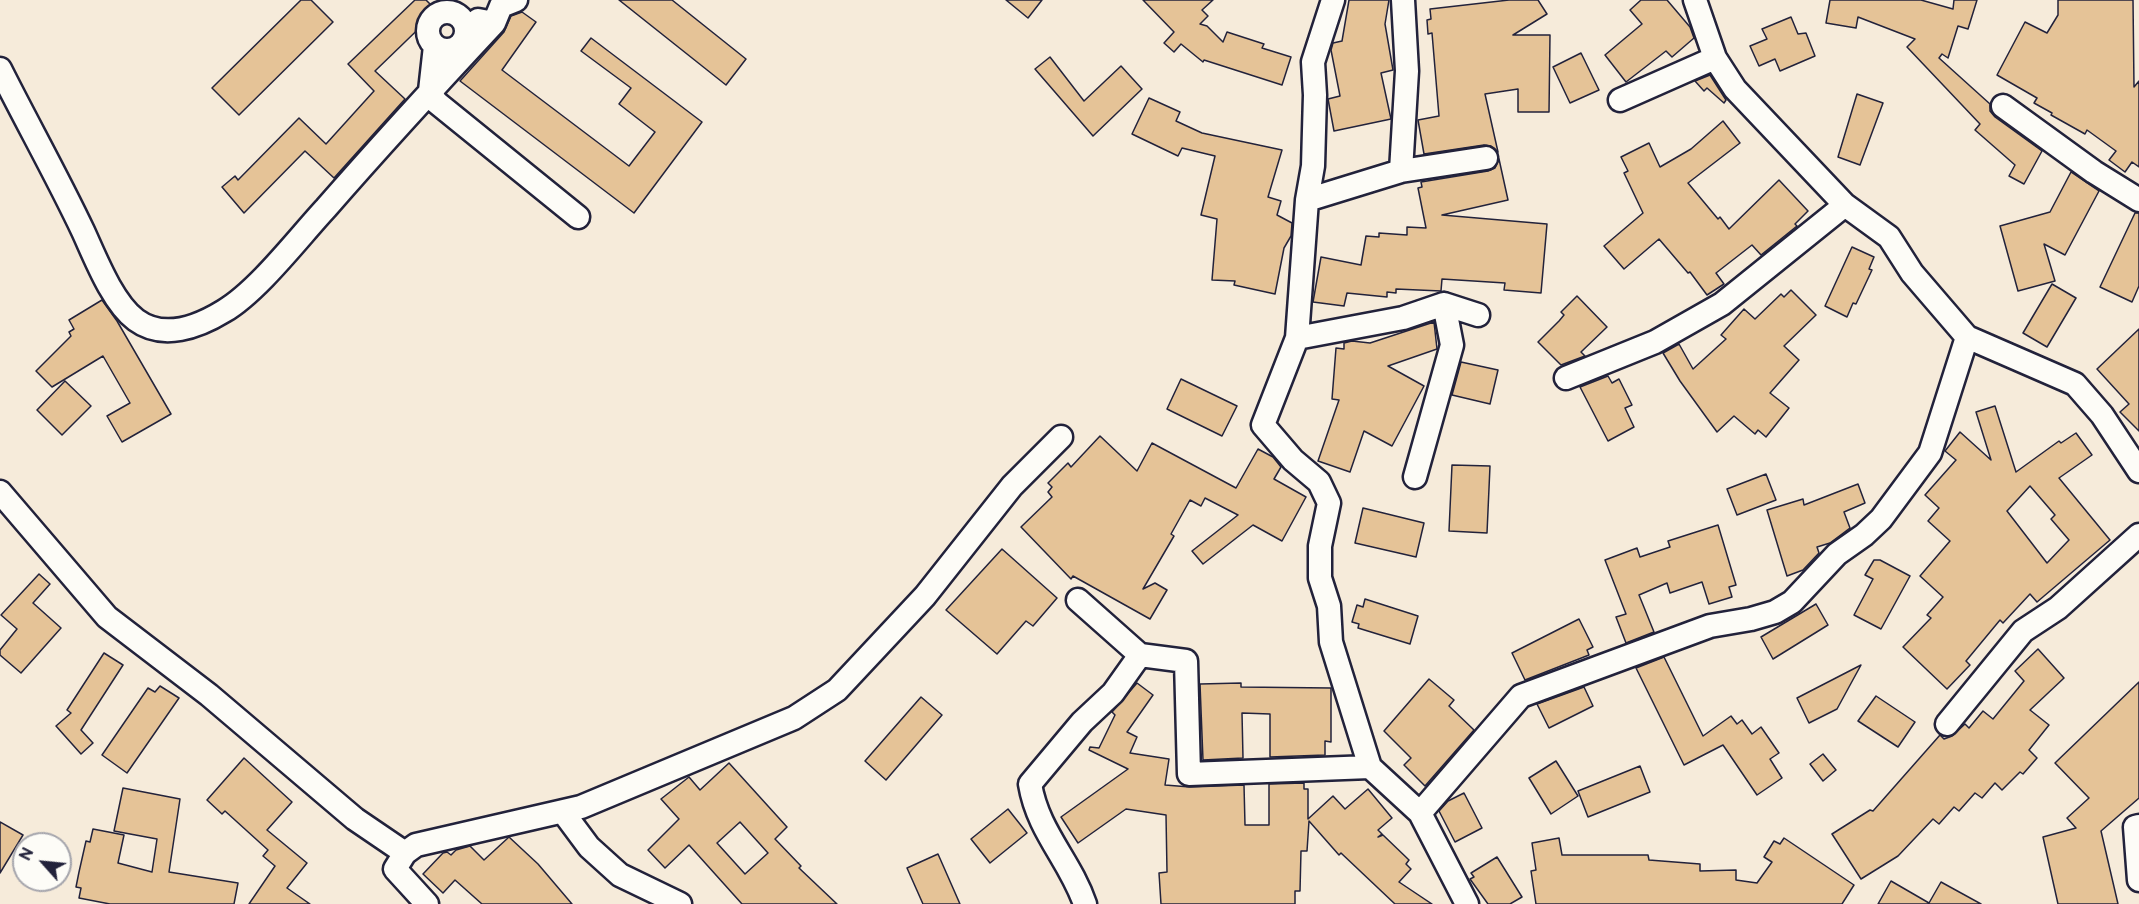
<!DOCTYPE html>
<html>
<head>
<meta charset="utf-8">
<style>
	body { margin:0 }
	#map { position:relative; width:2139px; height:904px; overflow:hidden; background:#f6ebda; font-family:"Balsamiq Sans",sans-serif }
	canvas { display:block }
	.north { position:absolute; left:12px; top:832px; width:60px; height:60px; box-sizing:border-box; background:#fdfcf7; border:2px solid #a5a5ac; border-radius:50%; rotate:297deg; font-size:16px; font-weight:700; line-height:24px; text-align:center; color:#22223b }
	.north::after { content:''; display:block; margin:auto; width:21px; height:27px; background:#22223b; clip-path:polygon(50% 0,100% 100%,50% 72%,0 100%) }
</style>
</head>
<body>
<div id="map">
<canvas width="2139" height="904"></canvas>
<div class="north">N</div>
</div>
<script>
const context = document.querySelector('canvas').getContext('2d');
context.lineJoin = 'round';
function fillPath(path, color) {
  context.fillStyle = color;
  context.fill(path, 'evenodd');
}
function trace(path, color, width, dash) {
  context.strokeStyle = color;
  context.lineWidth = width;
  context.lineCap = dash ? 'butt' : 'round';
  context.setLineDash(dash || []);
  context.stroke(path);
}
const building = new Path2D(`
	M301,0H311L333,22L239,115L212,88Z
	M415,0H426L437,11L375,71L405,99L334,178L305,151L244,213L222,187L235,176L238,180L299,118L326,144L374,91L348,64Z
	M619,0H672L746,59L726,85Z
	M1006,0H1042L1028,18Z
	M1143,0H1213L1202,10L1208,16L1200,24L1207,26L1223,42L1227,32L1264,44L1262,48L1291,57L1282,85L1204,60L1203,62L1181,44L1174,52L1164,43L1174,32Z
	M1349,0H1389L1385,24L1393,70L1381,73L1391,119L1334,131L1328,99L1340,96L1331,50L1333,43L1342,41Z
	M1509,0H1538L1547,14L1513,35H1550L1549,112H1518V89L1485,94L1498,152L1491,146L1484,145L1424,154L1418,120L1439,116L1432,33L1428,34L1427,20L1431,19L1430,9Z
	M1641,0H1667L1690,27L1694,38L1672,57L1666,51L1626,82L1605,55L1642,24L1630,10Z
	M1830,0H1921L1953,9L1954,0H1977L1968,29L1958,26L1948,58L1942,54L1939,58L1990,104V111L1995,117L2042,151L2024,184L2009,176L2015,165L1975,130L1980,124L1907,47L1915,39L1858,17L1856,28L1826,23Z
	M2058,0H2133L2134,87L2139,81V167L2132,162L2125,172L2109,160L2116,151L2087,130L2085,134L2051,115L2052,113L2034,103L2037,98L1997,75L2025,22L2047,33L2058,15Z
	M522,12L536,22L502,70L629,166L655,132L619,104L631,88L581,51L591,38L702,122L634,213L460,81L504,32L511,16Z
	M1791,17L1798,34L1806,33L1815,56L1780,71L1775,59L1759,66L1750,46L1767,39L1762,29Z
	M1581,53L1599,90L1570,103L1553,67Z
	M1050,57L1084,101L1121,66L1142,89L1093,136L1035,69Z
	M1710,75L1726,100L1724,103L1707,88L1704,91L1695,81Z
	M1857,94L1883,103L1860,165L1838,157Z
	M1149,98L1180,112L1176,121L1202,133L1282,150L1268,197L1281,201L1277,215L1292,223L1291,236L1284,248L1275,294L1234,285L1235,281L1212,280L1217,219L1201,215L1215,156L1182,148L1178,156L1132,134Z
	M1723,121L1740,143L1688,183L1718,219L1720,217L1729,229L1779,180L1808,211L1795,224L1797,226L1761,255L1752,245L1716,273L1724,284L1707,295L1690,272L1688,273L1659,239L1624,269L1604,246L1643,213L1624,173L1628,171L1621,157L1649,143L1660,167L1691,149Z
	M1499,159L1508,200L1442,215L1547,224L1541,293L1504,290L1505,283L1442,279L1441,291L1396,289V293L1387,292V297L1347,293L1344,306L1313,302L1321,257L1361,265L1366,236L1379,237V233L1407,235V227L1426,228L1418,188L1422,187L1421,182L1488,171L1495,168Z
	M2071,172L2099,191L2065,255L2044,244L2055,281L2018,291L2000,226L2050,212Z
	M2135,213H2139V286L2132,302L2100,287Z
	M1852,247L1874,257L1869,269L1872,270L1856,304L1853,303L1847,317L1825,306Z
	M2052,284L2076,298L2047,347L2023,333Z
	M1791,290L1816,315L1784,346L1799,360L1770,393L1789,408L1766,437L1758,430L1755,434L1734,416L1717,432L1680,381L1663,353L1679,344L1693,369L1726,339L1721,335L1744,309L1755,319L1781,294L1784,297Z
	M1577,296L1607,327L1581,352L1585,356L1561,365L1538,342L1559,321L1564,315L1561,312Z
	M102,300L117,321L171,414L122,442L107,416L130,403L103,356L52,387L36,371L71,336L69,332L74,329L69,320Z
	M1434,322L1437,349L1388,366L1424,386L1392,446L1364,431L1350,472L1318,461L1339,400L1332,399L1336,348L1344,349V343L1352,341L1370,343Z
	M2139,329V431L2120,412L2129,404L2097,369Z
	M1461,362L1498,370L1490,404L1452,395Z
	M1608,376L1612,383L1619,379L1632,405L1625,408L1634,427L1608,441L1580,387Z
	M1181,379L1237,406L1222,436L1167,409Z
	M65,381L91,406L62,435L37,410Z
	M1995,406L2016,472L2059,441L2061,443L2076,433L2092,455L2059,478L2110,540L2037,602L2030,594L2003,623L2000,620L1966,661L1970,665L1947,689L1903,647L1931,618L1927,615L1943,597L1920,576L1950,541L1928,521L1939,508L1925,495L1956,460L1945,451L1960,432L1991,460L1976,412ZM2030,486L2055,515L2051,519L2069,540L2047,563L2007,511Z
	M1100,436L1137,471L1152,443L1236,488L1258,449L1273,457L1281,467L1274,479L1306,497L1282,541L1253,525L1203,564L1192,551L1238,515L1205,498L1201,506L1190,500L1171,534L1174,536L1143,589L1155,583L1167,590L1150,619L1073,576L1071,579L1021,527L1052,497L1048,492L1052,487L1048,483L1068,463L1071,467Z
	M1452,465L1490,466L1487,533L1449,531Z
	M1766,474L1776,500L1737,515L1727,489Z
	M1858,484L1865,503L1844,512L1850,528L1830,543L1817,547L1819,553L1803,570L1787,576L1767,510L1803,499L1804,505Z
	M1363,508L1424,523L1416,557L1355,543Z
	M1718,525L1736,585L1729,587L1732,597L1709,604L1702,582L1670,593L1667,583L1639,595L1654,632L1626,643L1616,617L1626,614L1605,560L1637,548L1640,557L1670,547L1668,541Z
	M1002,549L1057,598L1033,626L1026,621L997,654L946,610Z
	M1874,560H1880L1910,576L1881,629L1854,615L1873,579L1865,575Z
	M39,574L50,584L33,603L61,628L21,673L0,655V650L17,629L1,615Z
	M1365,599L1418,616L1410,644L1358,628L1359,624L1352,622L1357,605L1363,607Z
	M1816,604L1828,625L1773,659L1761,637Z
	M1579,619L1593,647L1587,650L1589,655L1525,680L1512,653Z
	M2038,649L2064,678L2030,710L2049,725L2029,750L2037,758L2023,774L2020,772L2002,790L1995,783L1982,798L1975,793L1959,811L1954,807L1939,824L1933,819L1898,856L1861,879L1832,834L1870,810L1873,811L1940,735L1944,739L1952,736L1965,724L1969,728L1983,711L1993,719L2024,681L2015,671Z
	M104,653L123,665L81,730L93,743L81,754L56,726L71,713L67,710Z
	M1664,657L1703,736L1731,716L1737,724L1742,720L1752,734L1761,727L1779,753L1770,759L1782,778L1757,795L1723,745L1684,765L1636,668Z
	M1861,665L1837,709L1809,723L1797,698Z
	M1429,679L1454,700L1449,706L1474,730L1425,786L1404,765L1411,758L1384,731Z
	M2139,682V798L2101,831L2118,904H2058L2043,837L2076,828L2067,818L2089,798L2055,763Z
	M1137,683L1153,695L1127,732L1137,737L1130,753L1169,759L1165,785L1190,787L1244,785L1245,825H1269V784L1304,783V789H1308V819L1333,796L1345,809L1368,789L1392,818L1378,830L1382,834L1378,837L1383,835L1409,860L1406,864L1411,869L1399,882L1432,904H1395L1341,853L1339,855L1309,821L1307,851H1301L1300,891H1295V904H1161L1159,873L1167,872L1166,815L1126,809L1078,843L1061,817L1128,769L1089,750L1090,747L1099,748L1115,715L1112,712Z
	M1241,683V687L1331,688V742L1325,741V755L1270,757V714L1242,713L1243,758L1203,760L1200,684Z
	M160,686L179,698L127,773L102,755L148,688L155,692Z
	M1584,687L1593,706L1549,728L1537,704Z
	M1876,696L1915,722L1898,747L1858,721Z
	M921,697L942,715L886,780L865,761Z
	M1823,754L1836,770L1823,781L1810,764Z
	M244,758L292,802L267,830L307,863L287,888L310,904H249L275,866L263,856L268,850L225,811L222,814L207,800Z
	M1556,761L1578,796L1551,814L1529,778Z
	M729,763L787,827L775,839L801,866L799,868L837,904H742L689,845L665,868L648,850L679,819L661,799L689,777L700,790ZM740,822L768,853L745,874L717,843Z
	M1640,766L1650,792L1588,817L1578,791Z
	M123,788L180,799L169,872L238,883L234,904H110L79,898L81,888L76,887L79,872L86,841L90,842L93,829L124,835L118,863L152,872L157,839L114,831Z
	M1464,793L1482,828L1455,842L1439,811L1448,801Z
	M1008,809L1027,833L990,863L971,839Z
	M0,822L23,835L0,873Z
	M509,837L538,864L572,904H482L455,880L443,893L423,874L443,853L447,852L451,855L456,850L470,846L484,860Z
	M1559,838L1562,855H1648L1649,860L1700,864V871L1736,870V880L1757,883L1772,862L1764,857L1774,841L1780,844L1784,838L1854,885L1842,904H1536L1531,871L1536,870L1532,843Z
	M938,854L960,904H923L907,868Z
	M1497,857L1522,897L1510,904H1488L1470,879L1474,877L1471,873Z
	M1891,881L1929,903L1941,882L1981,904H1878Z`);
const minor = new Path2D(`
	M1333,0L1313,62L1315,95L1313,166L1307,200L1297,338L1263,425L1293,460L1319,482L1329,503L1320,546V578L1329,606L1331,642L1370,767L1420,813L1467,904
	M1403,0L1407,71L1401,171L1486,158
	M1695,0L1715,58L1735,89L1845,205L1889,237L1912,273L1967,337L2075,384L2102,415L2139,471
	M428 31a19 19 0 1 1 38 0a19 19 0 1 1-38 0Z
	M478,20L494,23L501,6L516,0
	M435,46L430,91L436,102L578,217
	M0,69C27,123 57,176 83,231C95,257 112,302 136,320C163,340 198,327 224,311C258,291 299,237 326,208C381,145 437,84 494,23
	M1620,100L1715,58
	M2003,106L2094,172L2139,200
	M1307,200L1401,171
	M1297,338L1403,318L1444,304L1478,315
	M1566,378L1655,342L1722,304L1845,205
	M1415,477L1452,345L1444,304
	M0,492L107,617L209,695L355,819L405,853
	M1078,600L1140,655L1186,661L1189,774L1370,767
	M1947,724L2023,631L2058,608L2139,535
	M563,812L589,847L620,875L680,904
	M1420,813L1521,696L1710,626L1751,619L1775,612L1792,602L1837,554L1864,535L1881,519L1930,453L1967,337
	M2139,826L2135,827L2139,880
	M427,904L395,869L405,853L416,845L581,807L794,718L837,690L925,596L1012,486L1061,437
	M1085,904C1070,860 1038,832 1030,784L1082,722L1113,693L1140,655`);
fillPath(building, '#e5c397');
trace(building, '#22223b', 1.5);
trace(minor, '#22223b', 27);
trace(minor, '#fdfcf7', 22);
</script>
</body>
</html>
